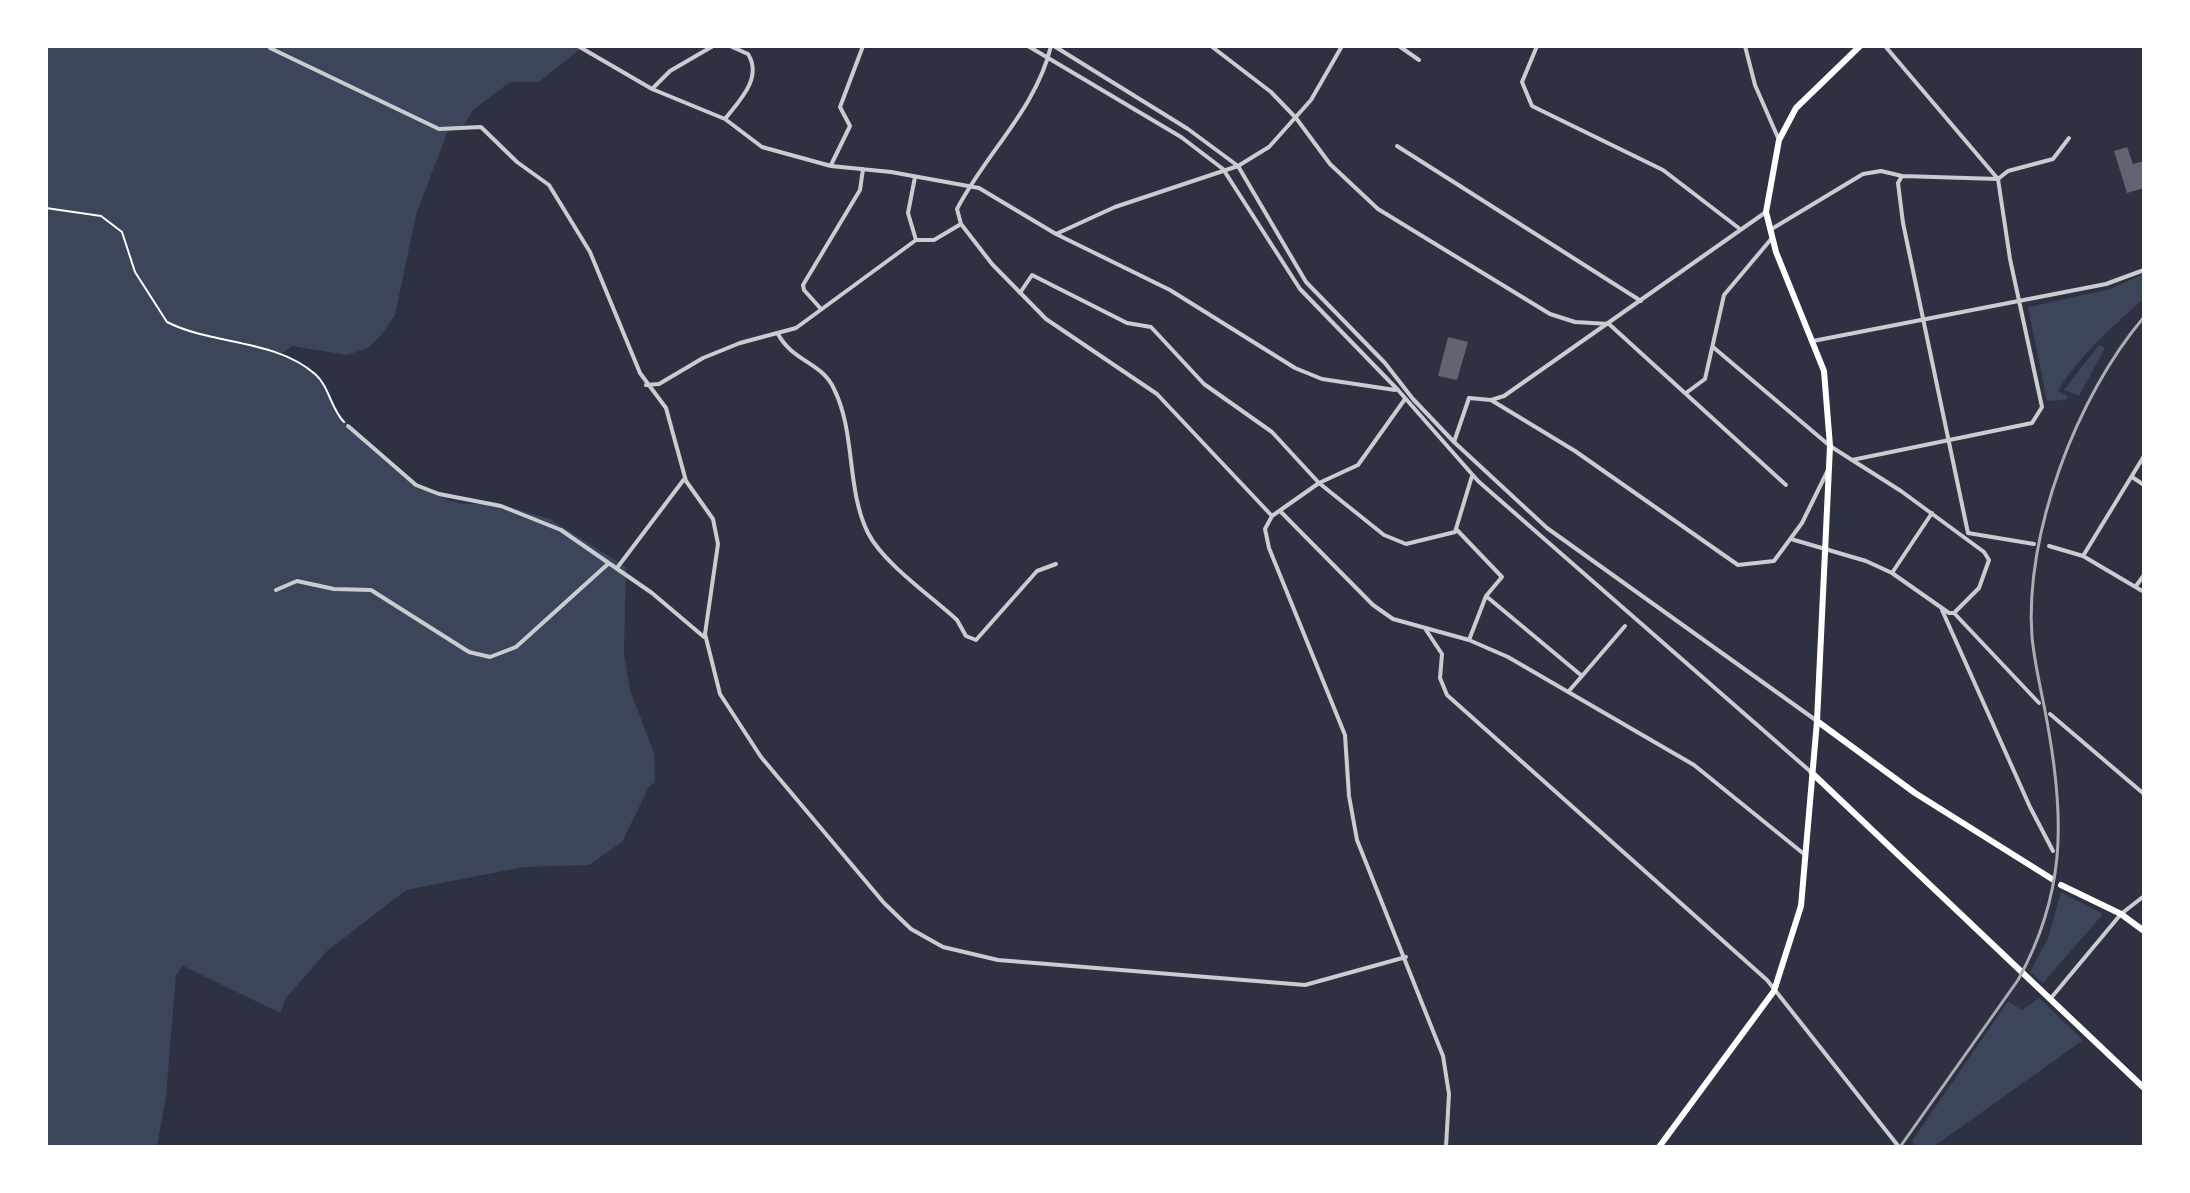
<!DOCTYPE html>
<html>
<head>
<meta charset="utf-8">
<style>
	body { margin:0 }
	#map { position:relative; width:2190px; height:1193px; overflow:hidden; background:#2d3142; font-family:"Fira Sans",sans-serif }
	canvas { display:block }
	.frame { position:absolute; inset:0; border:48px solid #fff; pointer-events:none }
</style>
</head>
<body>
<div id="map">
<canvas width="2190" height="1193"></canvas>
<div class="frame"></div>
</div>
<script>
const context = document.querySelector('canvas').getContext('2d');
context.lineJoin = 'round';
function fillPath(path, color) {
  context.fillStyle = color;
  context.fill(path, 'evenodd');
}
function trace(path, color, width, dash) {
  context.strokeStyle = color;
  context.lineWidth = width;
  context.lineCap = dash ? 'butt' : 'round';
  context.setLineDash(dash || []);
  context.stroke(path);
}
const green = new Path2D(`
	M46,46H584L539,82H510L473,110L464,125L447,133L416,215L395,315L381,335L368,348L347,355L292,346L279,356C291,360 309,365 318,375C327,385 331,401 339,412C362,447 445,521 489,501L550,519L626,567L624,654L630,690L654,753L655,782L649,787L622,842L589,865L524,867L406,890L327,951L286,998L280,1013L183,966L176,975L166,1097L157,1147H46Z
	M2144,274V298C2113,327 2080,354 2058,391L2068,396L2066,400L2047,401L2028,307L2110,289Z
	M2099,345L2105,348L2079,396L2064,390Z
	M2061,892L2103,914L2043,983L2030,972L2048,938Z
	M2039,998L2083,1040L1933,1147H1916L1912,1141L2008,1001L2022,1010Z`);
const building = new Path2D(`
	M2127,147L2133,164L2144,161V188L2127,193L2114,151Z
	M1448,337L1468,342L1457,380L1438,376Z`);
const path = new Path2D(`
	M46,208L101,216L122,232L135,272L167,322C212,345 275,339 315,374C329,386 331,409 344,422`);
const minor = new Path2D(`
	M578,46L652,89L725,119L762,147L831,166L891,172L979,188L1056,234L1115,207L1238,166L1269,147L1311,100L1342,46
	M1028,46L1181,137L1223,169L1300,289L1398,390L1478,481L1811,772
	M1051,46C1036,109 986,153 957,209L961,224L992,264L1046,319L1157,394L1272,516
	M1054,46L1188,129L1238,166L1306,282L1385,363L1413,399L1454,442L1547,528L1817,721
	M1211,46L1271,92L1296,118L1330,164L1378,209L1550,314L1575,322L1609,324L1786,485
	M1399,46L1419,60
	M1537,46L1522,82L1532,106L1663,170L1740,229
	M1745,46L1755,85L1779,140
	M270,48L439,129L481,127L517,162L549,185L590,252L640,373L666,408L686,481L713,519L718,544L705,634L720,694L761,757L884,903L911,929L943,947L998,960L1305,985L1406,957
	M652,89L670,71L713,46
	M725,119C739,101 763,78 748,54L730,46
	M1397,146L1641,301
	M831,165L850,126L840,107L863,46
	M1902,176L1898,183L1903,223L1968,533
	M915,177L908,213L916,240
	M1770,230L1863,174L1881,171L1902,176L1998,179L2008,171L2053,159L2069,138
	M1056,234L1170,290L1295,368L1322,379L1395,390
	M1020,293L1032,275L1127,323L1151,327L1204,384L1272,432L1319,483L1384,535L1406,544L1455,532L1472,476
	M821,309L804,290L803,285L860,190L863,169
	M778,334C793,362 822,362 834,389C856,433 846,489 868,533C884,564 931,596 957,620L966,636L976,640L1037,571L1056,564
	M1813,341L2106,284L2144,270
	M1713,347L1830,446L1901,491L1984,552L1989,560L1979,588L1954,613H1949L1892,573L1866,561L1791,539
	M2144,359V363
	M646,385L659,384L703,358L740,343L796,328L916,240H934L961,224
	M1686,393L1705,379L1724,295L1772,238
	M1491,400L1575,451L1738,565L1774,561L1802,523L1827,472
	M348,426L416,485L439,494L501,506L561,530L652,593L704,637
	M1454,442L1469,398L1491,400L1504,396L1766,212
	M1852,460L2032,423L2042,407L2010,259L1998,179L1885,46
	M2132,477L2144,485
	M1281,512L1373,605L1393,619L1469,640L1508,657L1694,765L1804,854
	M1272,516L1265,529L1269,548L1345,735L1349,796L1357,840L1443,1056L1449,1094L1446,1147
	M1272,516L1319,483L1358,465L1405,399
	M1457,530L1502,577L1486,596
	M1968,533L2034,544
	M2049,546L2083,556L2144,592
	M2083,556L2144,456
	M617,568L685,478
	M1892,573L1932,513
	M2136,586L2144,575
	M276,590L297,581L334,589L371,590L469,652L490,657L516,647L609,563
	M1942,610L2030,807L2053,851
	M1954,613L2039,703
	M1426,630L1442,654L1440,678L1447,695L1767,980L1899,1147
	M1469,640L1486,596L1582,676L1625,626
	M1568,692L1582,676
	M2050,714L2144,794
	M2051,998L2121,914L2144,896`);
const secondary = new Path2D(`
	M1817,721L1915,793L2052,879
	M1812,773L2144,1088
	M2061,885L2121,914L2144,931
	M1659,1147L1774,991L1801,906L1817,721L1830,446L1824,371L1776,252L1766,212L1779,140L1796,108L1860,46`);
const rail = new Path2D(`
	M1900,1147L2018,980C2065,895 2065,821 2048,727C2043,697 2035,668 2032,637C2024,534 2077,396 2144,317`);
fillPath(green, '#3c4559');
fillPath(building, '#626471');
trace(path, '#fff', 2);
trace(minor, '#caccd0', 4);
trace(secondary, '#fff', 6);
trace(rail, '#abadb3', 3);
</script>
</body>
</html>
